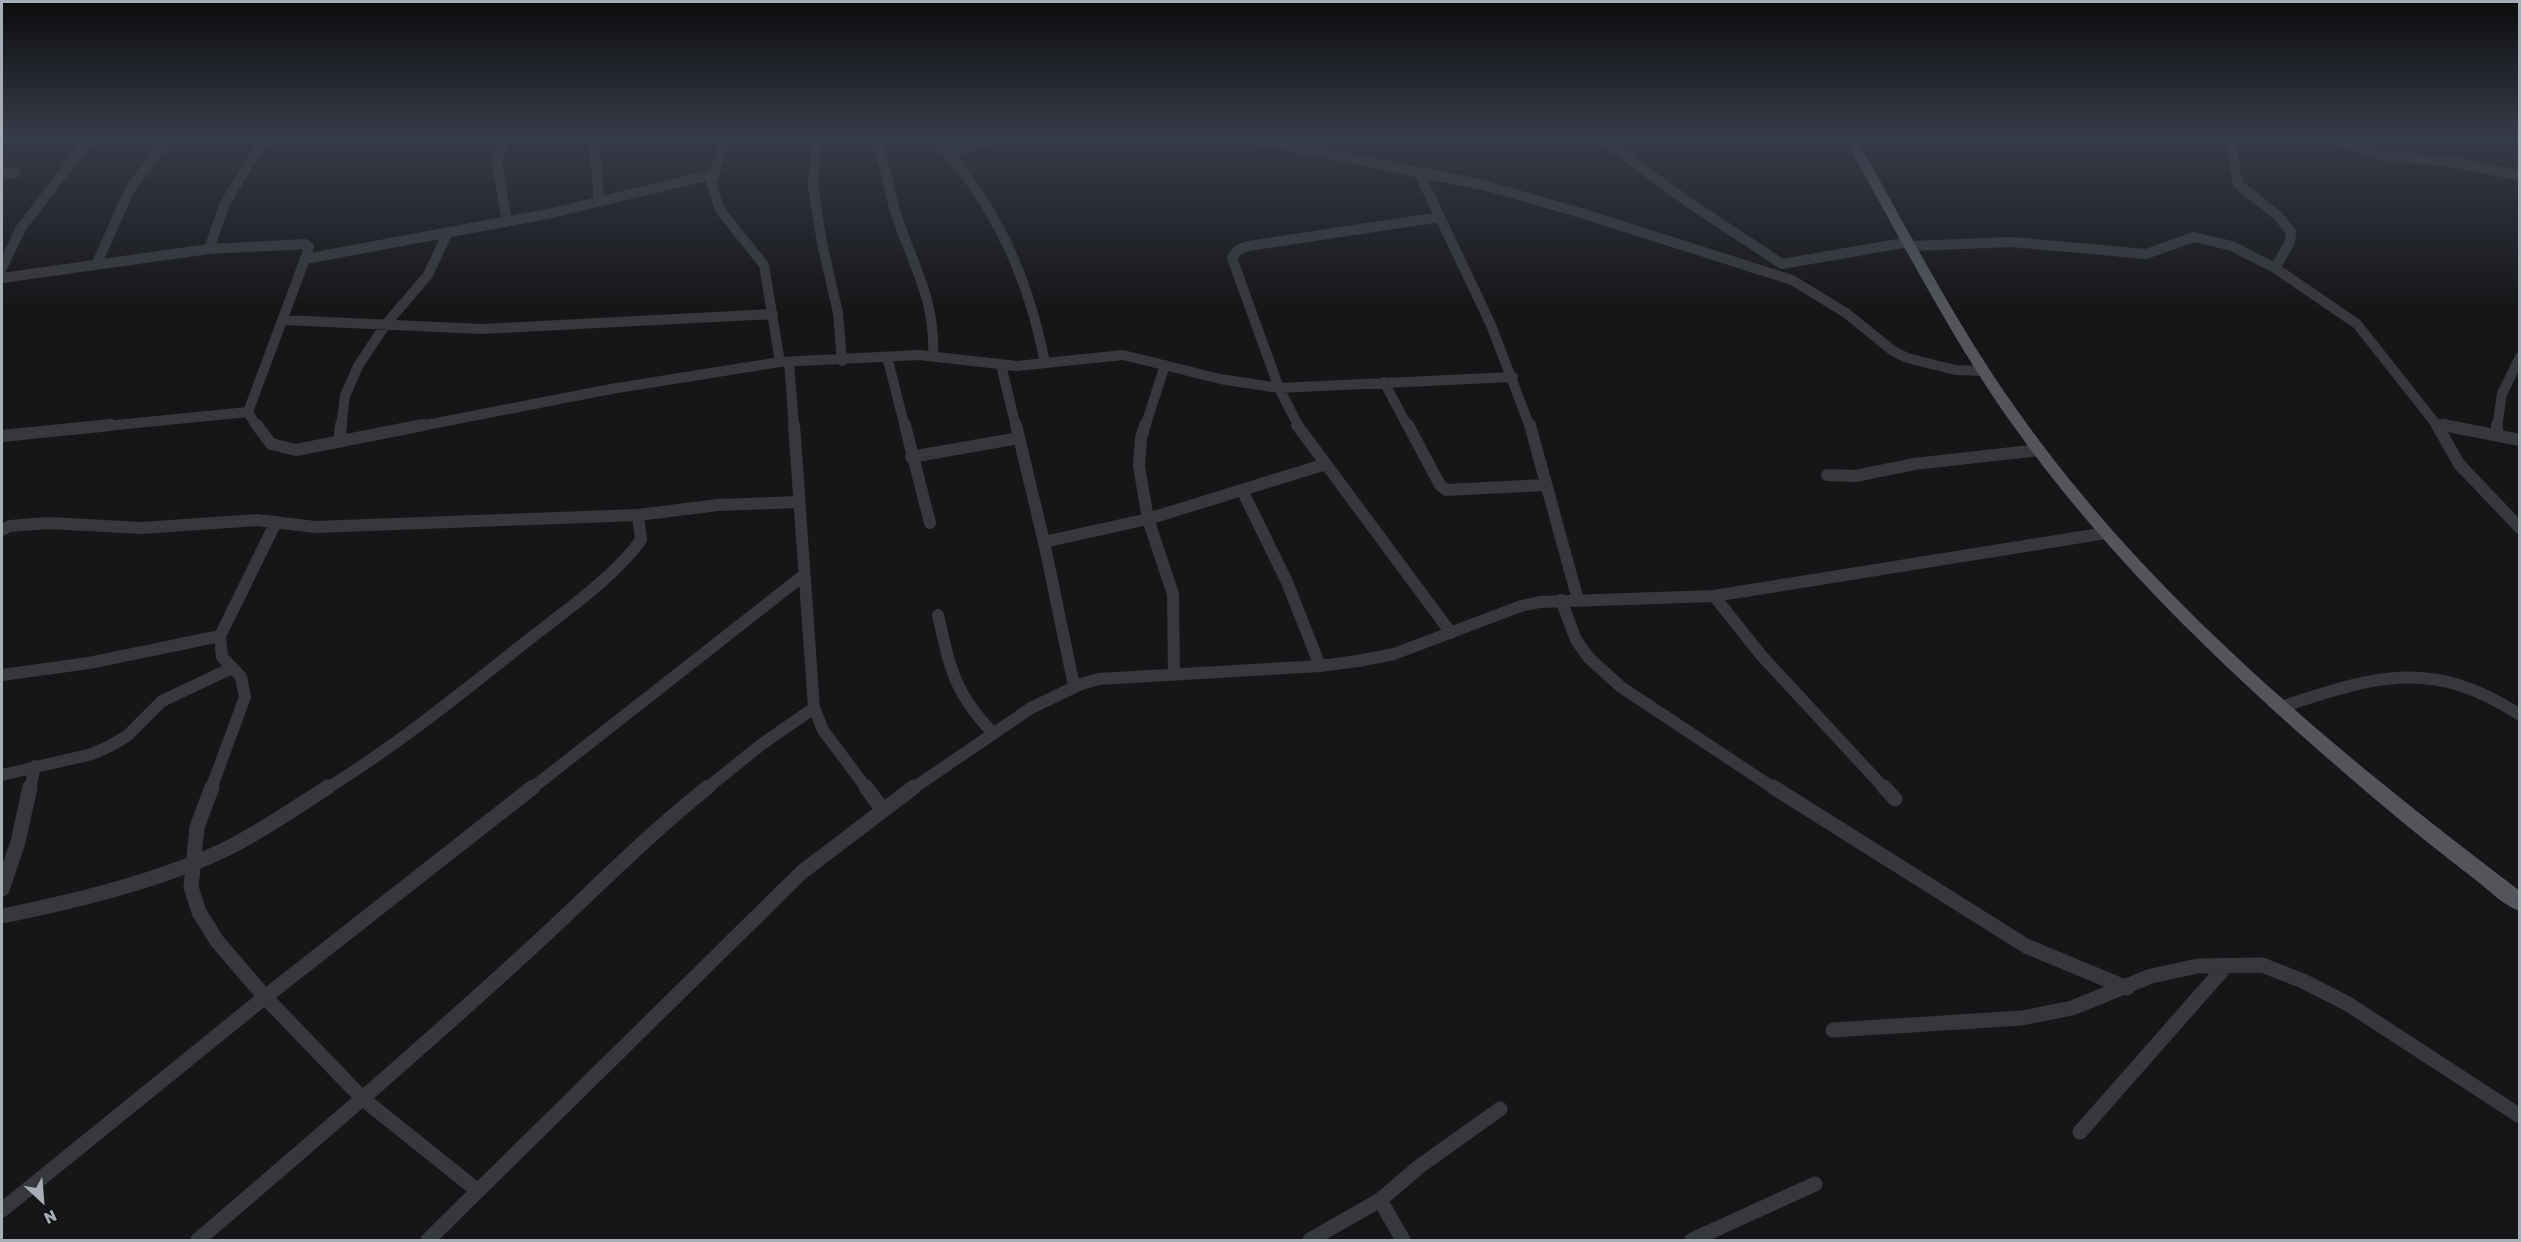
<!DOCTYPE html>
<html>
<head>
<meta charset="utf-8">
<style>
	body { margin:0 }
	#map { position:relative; width:2521px; height:1242px; overflow:hidden; background:#161618; font-family:Rubik,sans-serif }
	canvas { display:block }
	.frame { position:absolute; inset:0; border:3px solid #a8aeb7; pointer-events:none }
	.north { position:absolute; left:12px; top:1170px; width:60px; height:60px; -webkit-text-stroke:4px #111113; paint-order:stroke; rotate:154deg; font-size:16px; font-weight:700; line-height:24px; text-align:center; color:#a8aeb7 }
	.north::after { content:''; display:block; margin:auto; width:21px; height:27px; background:#a8aeb7; clip-path:polygon(50% 0,100% 100%,50% 72%,0 100%) }
</style>
</head>
<body>
<div id="map">
<canvas width="2521" height="1242"></canvas>
<div class="frame"></div>
<div class="north">N</div>
</div>
<script>
const context = document.querySelector('canvas').getContext('2d');
context.lineJoin = 'round';
function trace(path, color, width, dash) {
  context.strokeStyle = color;
  context.lineWidth = width;
  context.lineCap = dash ? 'butt' : 'round';
  context.setLineDash(dash || []);
  context.stroke(path);
}
function fillPath(path, color) {
  context.fillStyle = color;
  context.fill(path, 'evenodd');
}
const minorFar2 = new Path2D(`
	M505,138L497,164L507,222
	M594,138L599,202
	M726,138L711,182L720,210L764,265L780,362
	M817,138L813,186L822,243L838,313L842,361
	M875,138C886,162 888,189 896,214C913,266 936,300 933,357
	M935,138C995,203 1028,276 1045,363
	M1249,138L1483,185L1581,213L1792,280L1846,313L1893,351L1907,358L1955,370L1984,371
	M1601,138L1688,202L1782,264L1909,242
	M2229,138C2236,155 2233,172 2239,185L2277,215L2291,232L2290,242L2275,268
	M2331,138L2382,155L2459,163L2520,176
	M949,152L998,138
	M1418,171L1491,325L1530,427
	M2,174L15,173
	M1911,246L2012,242L2146,254L2194,237L2232,246L2275,268L2357,324L2436,424L2451,427
	M209,249L225,203L265,138
	M305,259L552,213L714,174
	M97,263L129,191L167,138
	M2,268L21,228L90,138
	M2,278L209,249L305,244L309,247L305,259L248,412
	M283,320L482,329L773,314
	M887,357L905,427
	M789,362L794,427
	M1001,365L1016,427
	M1384,382L1408,427
	M248,412L257,427
	M2436,424L2438,427
	M96,427L248,412
	M341,427L345,396L358,366L386,324L428,275L447,234
	M416,427L611,389L780,362L919,355L1017,366L1123,355L1220,379L1279,388L1513,377
	M1145,427L1165,365
	M1299,427L1279,388L1232,258L1238,250L1248,246L1440,217
	M2497,427L2502,394L2520,357`);
const minorFar1 = new Path2D(`
	M257,425L271,444L296,450L423,425
	M794,425L814,708L823,730L867,789
	M905,425L930,523
	M1016,425L1044,542L1074,686
	M1145,425L1141,438L1139,466L1148,519L1173,594L1174,674
	M1297,425L1451,633
	M1408,425L1440,485L1446,490L1545,485
	M1530,425L1578,600
	M2437,425L2459,464L2520,528
	M2443,425L2520,440
	M2497,425V435
	M2,436L111,425
	M339,442L341,425
	M911,457L1019,438
	M1827,475L1856,476L1914,464L2039,450
	M1242,490L1287,582L1320,666
	M2,530L10,526L48,523L142,528L257,520L315,527L638,515L718,505L798,502
	M1044,542L1148,519L1326,464
	M1714,596L1761,655L1885,789
	M1561,600L1576,640L1589,658L1621,687L1775,789
	M938,615C950,668 954,693 993,733
	M2,675L89,663L220,636
	M2281,707C2375,676 2432,657 2520,715
	M2,775L92,754L110,746L127,736L162,701L232,668
	M30,789L35,766
	M211,789L245,697L241,677L222,657L220,636L276,522
	M326,789C399,744 465,690 532,637C568,609 615,576 641,540L638,515
	M531,789L804,575
	M706,789L762,744L814,708
	M912,789L1031,708L1081,684L1099,679L1320,666L1358,661L1394,654L1521,606L1540,602L1714,596L2106,533`);
const minor = new Path2D(`
	M212,787L197,827L191,887L199,912L217,941L265,997L363,1099L478,1191
	M866,787L882,809
	M1773,787L2026,946L2127,988
	M1884,787L1895,799
	M2,889L18,842L30,787
	M2,916C72,902 162,880 226,849C261,832 295,808 328,787
	M1833,1030L2022,1018L2072,1008L2151,976L2198,966L2262,965L2303,981L2348,1004L2520,1116
	M2080,1132L2226,966
	M1380,1200L1403,1240
	M2,1210L265,997L533,787
	M198,1240C310,1144 421,1049 530,949C589,895 645,837 708,787
	M428,1240L802,872L914,787
	M1310,1240L1380,1200L1420,1166L1500,1109
	M1692,1240L1815,1184`);
const major = new Path2D(`
	M1844,138H1856C1908,230 1956,324 2017,410C2151,600 2336,751 2520,891V911C2504,906 2490,891 2477,881C2443,855 2409,828 2376,800C2241,685 2109,563 2007,417C1946,329 1897,232 1844,138Z`);
trace(minorFar2, '#37383c', 10);
trace(minorFar1, '#37383c', 12);
trace(minor, '#37383c', 15);
fillPath(major, '#53555b');
const sky = context.createLinearGradient(0, 0, 0, 312);
sky.addColorStop(0, '#0c0c0d');
sky.addColorStop(0.44, '#363c48');
sky.addColorStop(1, '#363c4800');
context.fillStyle = sky;
context.fillRect(0, 0, 2521, 312);
</script>
</body>
</html>
